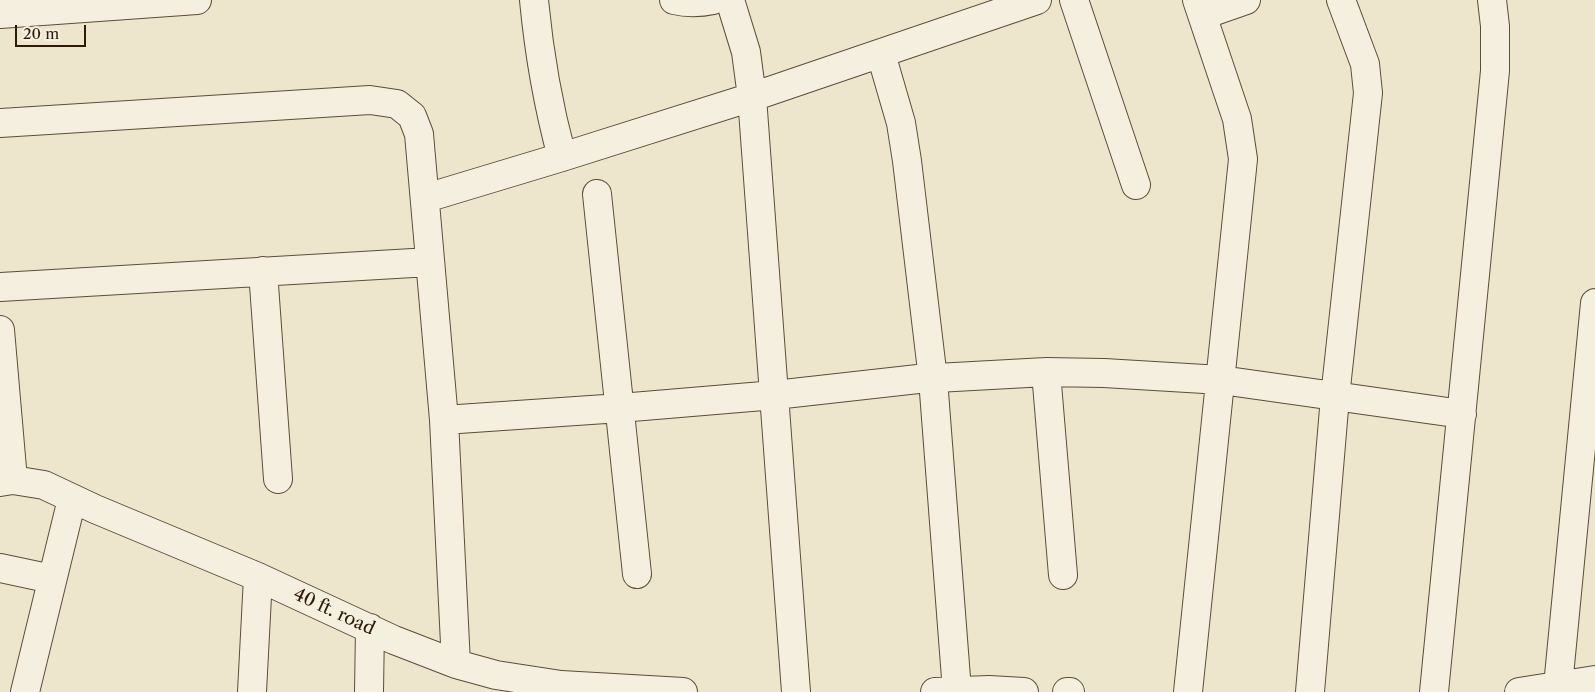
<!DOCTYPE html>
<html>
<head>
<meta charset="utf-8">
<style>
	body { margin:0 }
	#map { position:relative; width:1595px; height:692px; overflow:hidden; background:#eee6cc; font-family:"Libre Caslon Text",serif }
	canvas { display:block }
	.scale { position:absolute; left:15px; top:25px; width:71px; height:22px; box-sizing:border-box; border:2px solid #2e190a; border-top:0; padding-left:6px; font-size:15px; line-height:18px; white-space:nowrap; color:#2e190a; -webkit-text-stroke:4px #f4efde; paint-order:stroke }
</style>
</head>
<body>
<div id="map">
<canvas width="1595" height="692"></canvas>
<div class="scale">20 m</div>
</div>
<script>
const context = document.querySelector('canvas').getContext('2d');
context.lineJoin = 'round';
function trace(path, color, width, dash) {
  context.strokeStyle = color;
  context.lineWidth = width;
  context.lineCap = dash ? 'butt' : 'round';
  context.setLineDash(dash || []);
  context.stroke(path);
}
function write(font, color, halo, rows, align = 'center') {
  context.font = font + ' "Libre Caslon Text",serif';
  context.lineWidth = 5;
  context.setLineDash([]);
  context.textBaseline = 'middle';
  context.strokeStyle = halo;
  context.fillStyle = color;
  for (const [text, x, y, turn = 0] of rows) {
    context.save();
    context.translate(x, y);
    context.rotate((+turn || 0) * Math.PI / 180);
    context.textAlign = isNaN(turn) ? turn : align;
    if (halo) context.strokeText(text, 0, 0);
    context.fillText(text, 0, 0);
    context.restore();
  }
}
const minor = new Path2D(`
	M534,0C539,53 548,105 562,157
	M674,0C687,3 699,3 713,0
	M730,0L746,52L752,97L796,692
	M1074,0L1136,185
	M0,14L197,0
	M1203,15L1246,0
	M881,54L901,123L907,161L933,379L957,691
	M0,123L370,100L397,104L412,116L419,134L444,420L456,664
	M597,194L637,574
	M426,198L562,157L752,97L1037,0
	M263,271L278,479
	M0,287L430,262
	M0,330L13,480
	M1046,372L1063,575
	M444,420L620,408L775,395L918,379L1046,372L1104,373L1221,380L1462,414
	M0,482L13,480L44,485L95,509L258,577L394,640L456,664L496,675L561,685L683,692
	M0,568L52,579
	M1558,686L1595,303
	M25,692L72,499
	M252,692L258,577
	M369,692L370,628
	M935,692L989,690L1024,692
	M1067,692H1070
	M1188,692L1243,159L1237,119L1197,0
	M1310,692L1335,397L1368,93L1365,64L1341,0
	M1434,692L1495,71V26L1492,0
	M1519,692L1595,680`);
const streetNames = [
	["40 ft. road",334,612,25]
];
trace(minor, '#5e4c3a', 30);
trace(minor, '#f4efde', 28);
write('18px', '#2e190a', '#f4efde', streetNames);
</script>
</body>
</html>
